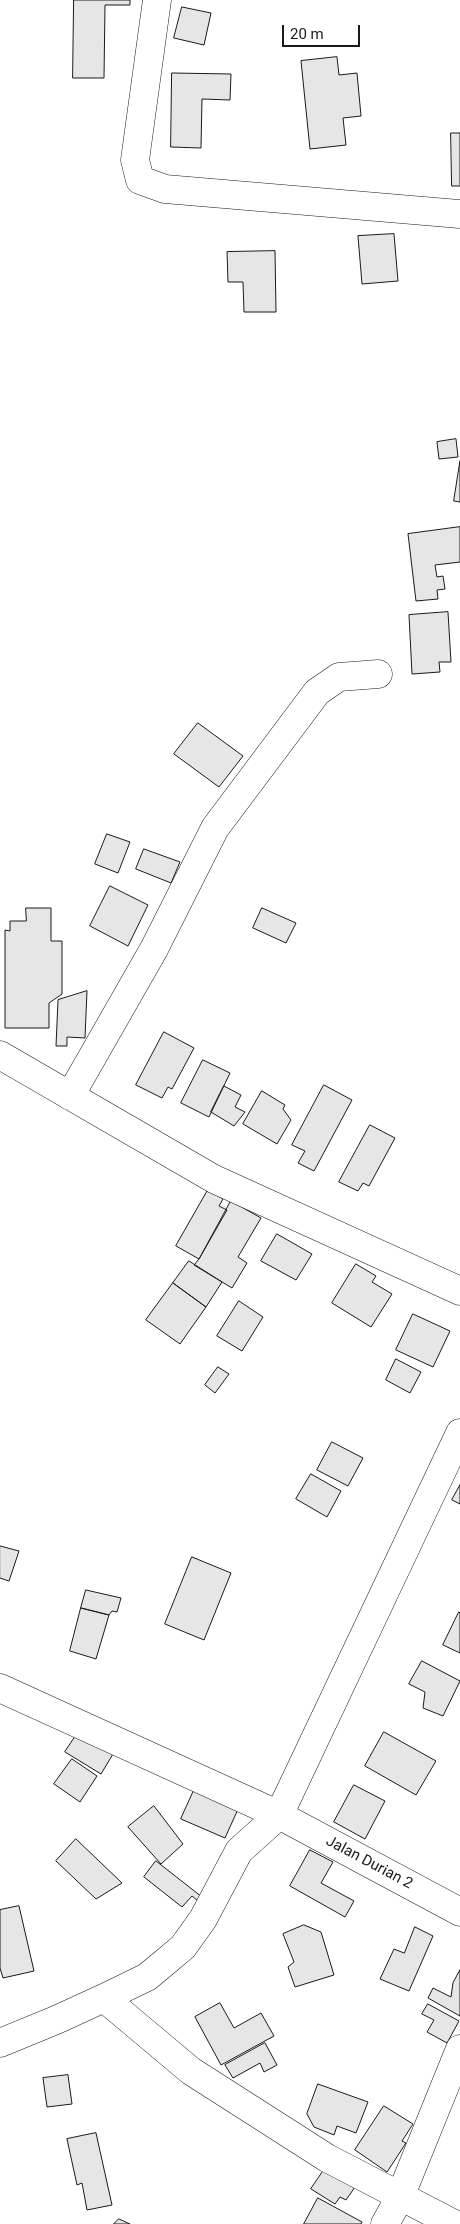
<!DOCTYPE html>
<html>
<head>
<meta charset="utf-8">
<style>
	body { margin:0 }
	#map { position:relative; width:460px; height:2224px; overflow:hidden; background:#fff; font-family:Roboto,sans-serif }
	canvas { display:block }
	.scale { position:absolute; left:282px; top:25px; width:78px; height:22px; box-sizing:border-box; border:2px solid #1a1a1a; border-top:0; padding-left:6px; font-size:15px; line-height:18px; white-space:nowrap; color:#1a1a1a; -webkit-text-stroke:4px #fff; paint-order:stroke }
</style>
</head>
<body>
<div id="map">
<canvas width="460" height="2224"></canvas>
<div class="scale">20 m</div>
</div>
<script>
const context = document.querySelector('canvas').getContext('2d');
context.lineJoin = 'round';
function fillPath(path, color) {
  context.fillStyle = color;
  context.fill(path, 'evenodd');
}
function trace(path, color, width, dash) {
  context.strokeStyle = color;
  context.lineWidth = width;
  context.lineCap = dash ? 'butt' : 'round';
  context.setLineDash(dash || []);
  context.stroke(path);
}
function write(font, color, halo, rows, align = 'center') {
  context.font = font + ' Roboto,sans-serif';
  context.lineWidth = 4;
  context.setLineDash([]);
  context.textBaseline = 'middle';
  context.strokeStyle = halo;
  context.fillStyle = color;
  for (const [text, x, y, turn = 0] of rows) {
    context.save();
    context.translate(x, y);
    context.rotate((+turn || 0) * Math.PI / 180);
    context.textAlign = isNaN(turn) ? turn : align;
    if (halo) context.strokeText(text, 0, 0);
    context.fillText(text, 0, 0);
    context.restore();
  }
}
const building = new Path2D(`
	M74,0H130V5H105L104,78H73Z
	M182,7L211,13L204,45L174,38Z
	M337,57L339,75L357,73L361,116L343,118L346,145L310,149L301,61Z
	M172,73L231,74L230,100L202,99L201,148L171,147Z
	M451,133H460V186H452Z
	M394,234L398,281L362,284L358,236Z
	M275,251L276,312H244L243,282H228L227,252Z
	M456,439L458,457L439,459L437,442Z
	M460,461V502L454,501Z
	M460,527V562L435,565L437,577L443,576L445,589L437,590L438,599L416,601L408,534Z
	M448,612L451,662H439L440,672L412,674L409,615Z
	M198,723L243,756L219,787L174,754Z
	M107,834L130,842L118,873L95,864Z
	M144,849L180,862L171,883L136,869Z
	M110,886L148,905L128,946L90,926Z
	M26,908H51V941H62V994L49,1003V1028H5V930L10,931V921H26Z
	M262,908L296,923L286,943L253,928Z
	M87,991L85,1038L67,1037V1046H56L58,1000Z
	M164,1032L194,1048L172,1089L168,1087L162,1098L136,1085Z
	M203,1060L230,1073L209,1117L181,1103Z
	M324,1085L352,1100L314,1171L298,1163L305,1151L292,1145Z
	M224,1086L241,1095L235,1107L245,1112L234,1126L211,1112Z
	M262,1091L285,1105L283,1109L291,1120L277,1144L243,1124Z
	M370,1125L395,1138L369,1186L363,1183L358,1191L339,1182Z
	M208,1190L223,1199L219,1206L227,1210L199,1259L176,1246Z
	M231,1201L261,1218L238,1257L247,1263L232,1288L194,1265L199,1259Z
	M277,1234L312,1254L296,1280L261,1261Z
	M189,1261L222,1282L206,1307L173,1283Z
	M356,1264L376,1276L372,1282L392,1294L371,1327L332,1303Z
	M173,1283L206,1307L180,1344L146,1320Z
	M239,1301L263,1317L242,1351L217,1336Z
	M413,1314L450,1331L433,1367L396,1350Z
	M396,1359L421,1372L410,1393L386,1380Z
	M218,1367L229,1374L215,1393L205,1385Z
	M332,1442L363,1458L348,1486L317,1470Z
	M311,1474L341,1491L327,1517L296,1499Z
	M460,1485V1504L452,1500Z
	M0,1546L19,1551L9,1581L0,1578Z
	M192,1557L231,1573L204,1640L165,1624Z
	M86,1590L121,1598L117,1612L112,1611L109,1615L81,1608Z
	M81,1608L109,1615L96,1659L70,1651Z
	M459,1612L460,1613V1653L443,1645Z
	M422,1661L460,1681L443,1716L423,1708L425,1692L409,1684Z
	M81,1728L116,1749L101,1774L65,1752Z
	M384,1732L436,1761L416,1795L365,1766Z
	M72,1759L97,1776L80,1802L54,1784Z
	M354,1785L385,1801L365,1839L334,1822Z
	M195,1788L239,1807L225,1838L181,1819Z
	M154,1806L183,1844L161,1864L128,1827Z
	M76,1839L122,1883L96,1899L56,1861Z
	M310,1850L333,1862L321,1883L354,1901L345,1917L290,1886Z
	M156,1861L202,1897L198,1901L192,1896L182,1907L144,1877Z
	M19,1906L34,1971L3,1978L0,1968V1910Z
	M304,1925L321,1932L334,1975L295,1987L288,1967L294,1962L283,1934Z
	M415,1927L433,1936L409,1991L380,1979L394,1949L404,1953Z
	M460,1970V2016L428,1998L433,1988L451,1997L453,1983Z
	M220,2003L234,2028L261,2013L274,2036L221,2065L195,2017Z
	M428,2004L459,2021L447,2043L427,2032L434,2020L422,2014Z
	M265,2043L277,2065L264,2072L260,2063L233,2078L225,2065Z
	M68,2075L72,2104L47,2107L43,2078Z
	M318,2084L368,2102L356,2133L337,2126L334,2135L314,2127L307,2114Z
	M384,2106L413,2124L402,2141L406,2143L387,2172L355,2150Z
	M96,2133L112,2205L87,2210L82,2183L77,2185L67,2139Z
	M326,2167L355,2187L346,2200L340,2197L335,2204L311,2189Z
	M318,2198L362,2222L361,2224H304Z
	M119,2219L130,2224H114Z`);
const minor = new Path2D(`
	M157,0L135,160L140,180L165,189L460,214
	M0,1055L214,1179L460,1291
	M70,1096L154,949L215,828L317,692L339,677L378,674
	M0,1688L279,1815L460,1912
	M104,1998L191,2071L327,2158L454,2224
	M0,2043L56,2020L104,1998L147,1977L164,1963L183,1947L203,1919L239,1851L279,1815L460,1433
	M385,2224L400,2197L460,2049`);
const streetNames = [
	["Jalan Durian 2",369,1863,28]
];
fillPath(building, '#e6e6e6');
trace(building, '#1a1a1a', 1);
trace(minor, '#1a1a1a', 29);
trace(minor, '#fff', 28);
write('15px', '#1a1a1a', '#fff', streetNames);
</script>
</body>
</html>
